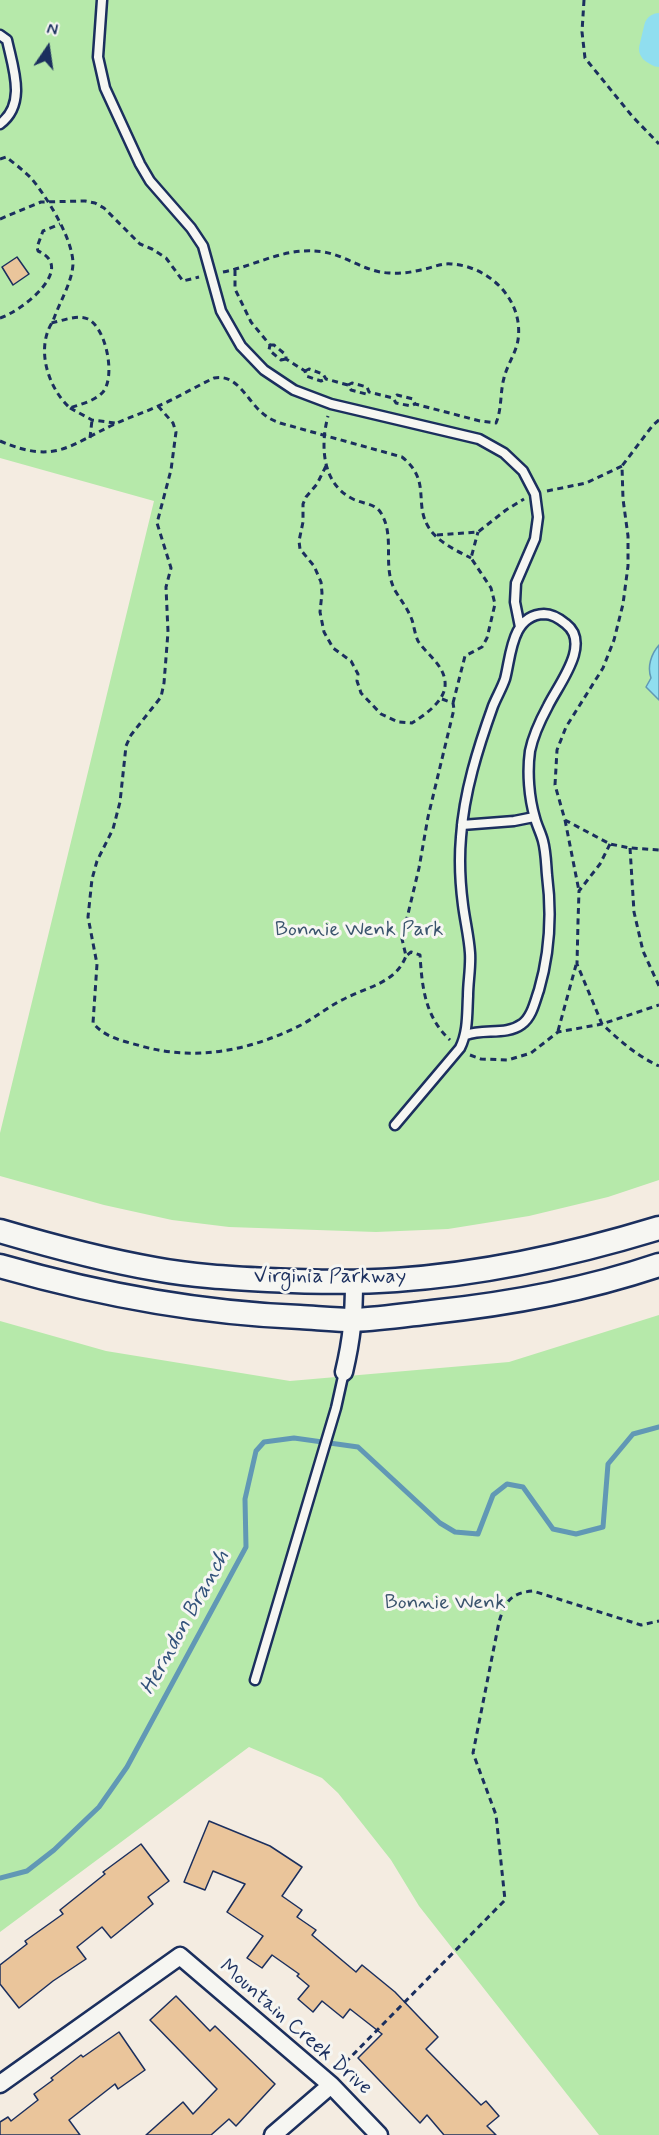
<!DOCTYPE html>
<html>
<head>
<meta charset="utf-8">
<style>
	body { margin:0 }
	#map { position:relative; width:659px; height:2135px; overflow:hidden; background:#f4ece1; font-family:Mynerve,sans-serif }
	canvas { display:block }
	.north { position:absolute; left:18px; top:18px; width:60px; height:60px; -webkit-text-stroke:4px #f6f6f2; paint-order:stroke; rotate:13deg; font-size:16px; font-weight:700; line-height:24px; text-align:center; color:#1b2f5e }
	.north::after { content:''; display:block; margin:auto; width:21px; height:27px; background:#1b2f5e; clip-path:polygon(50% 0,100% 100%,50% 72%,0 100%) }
</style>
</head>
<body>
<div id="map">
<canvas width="659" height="2135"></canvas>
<div class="north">N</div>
</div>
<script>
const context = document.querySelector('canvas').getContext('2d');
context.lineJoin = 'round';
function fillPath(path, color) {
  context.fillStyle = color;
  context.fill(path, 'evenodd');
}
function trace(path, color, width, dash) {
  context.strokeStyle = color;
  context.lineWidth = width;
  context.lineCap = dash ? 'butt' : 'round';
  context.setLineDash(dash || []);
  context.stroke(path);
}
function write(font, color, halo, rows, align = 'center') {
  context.font = font + ' Mynerve,sans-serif';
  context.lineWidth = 6;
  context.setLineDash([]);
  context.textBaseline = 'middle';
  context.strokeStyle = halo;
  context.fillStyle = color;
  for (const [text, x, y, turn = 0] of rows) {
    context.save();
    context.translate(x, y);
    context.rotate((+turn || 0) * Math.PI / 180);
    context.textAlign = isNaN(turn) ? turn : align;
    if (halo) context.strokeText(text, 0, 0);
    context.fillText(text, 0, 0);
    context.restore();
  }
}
const green = new Path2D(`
	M0,0H659V1180L608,1197L529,1216L448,1229L376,1232L229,1227L172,1220L104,1205L0,1176V1133L154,501L0,458Z
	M659,1315V2135H599L419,1906L391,1860L338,1793L322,1778L249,1747L0,1932V1321L106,1351L290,1381L509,1362Z`);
const water = new Path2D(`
	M659,645V700L646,687L651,678C647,667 651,654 659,645Z`);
const stream = new Path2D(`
	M0,1878L27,1871L54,1850L99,1807L127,1767L246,1547L245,1499L256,1451L264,1442L294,1438L358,1447L440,1523L455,1532L478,1534L493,1495L507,1484L523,1487L553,1529L576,1534L603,1527L608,1464L633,1434L659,1427`);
const river = new Path2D(`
	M659,28L654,49L659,52`);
const building = new Path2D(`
	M17,257L29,274L13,285L2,267Z
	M209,1821L270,1846L302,1867L282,1896L302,1910L297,1917L316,1930L312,1935L356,1972L362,1965L395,1992L438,2037L426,2049L481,2105L486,2101L499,2116L487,2126L496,2135H444L427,2115L420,2123L358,2058L382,2034L350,2009L343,2018L322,2001L313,2012L298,1999L309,1986L297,1976L299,1974L272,1955L262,1968L247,1958L263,1936L227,1912L245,1884L213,1871L205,1890L184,1882Z
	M141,1844L169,1881L148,1897L153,1904L111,1938L102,1927L77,1947L86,1959L53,1981L19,2008L0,1984V1965L27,1944L25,1941L63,1914L60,1910L105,1874L103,1872Z
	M176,1996L210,2031L215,2026L275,2084L236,2126L229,2119L211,2135H146L183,2102L193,2114L217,2089L150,2020Z
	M119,2032L145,2070L118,2089L115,2084L69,2120L80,2135H0V2122L8,2117L11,2121L38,2100L34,2094L53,2080L51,2078L81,2055L83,2057Z`);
const path = new Path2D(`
	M584,0L582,32L585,58L632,116L659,144
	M0,159L6,157C14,163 23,170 31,178C47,197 73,239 73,264C72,283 59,303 53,321C35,348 48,388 70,408C81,404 95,401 103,392C116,376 106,328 88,319C78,314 62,321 51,323
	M0,219L41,202L85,201L95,203L104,208L140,244L152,249L166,258L183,281L199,277
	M235,270V289L251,322L270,345L269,350L281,360L286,359
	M223,272C259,265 285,246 324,252C347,256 365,272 389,273C401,274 413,272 425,269C434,267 442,263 451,264C489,266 524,300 518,340C516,353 507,365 504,378C500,392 502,409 496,423L480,421L415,404L413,399L397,395L393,398
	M0,318C22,311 77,268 38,251L37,247L43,231L60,224
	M270,345H274L286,355V359L305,371L306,376L321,381L326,379
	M305,371L309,369L323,374L326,379L348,385L351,390L366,394L369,392
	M348,385L352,383L367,387L369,392L393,398L396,403L411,406L415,404
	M158,406L173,423L176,432L171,470L157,523L171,568L166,587L168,632L164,683L161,697L131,735L126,746L120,802L113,829L97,861L92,879L88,917L97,964L93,1023C105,1038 124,1041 141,1046C197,1062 251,1050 301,1025C316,1017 329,1006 344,999C367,987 396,983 406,956
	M70,408L92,420L115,423
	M659,420L653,425L622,466L623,499L628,536V566L623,604L614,640L603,668L566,727L557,750L555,785L565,820L610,844L630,848L659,850
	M90,438L92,420
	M0,441C56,465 69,445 117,423C130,417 143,413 156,407C175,399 195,387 214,378C239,373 248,404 266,416C270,419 275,421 280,423L402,457C432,481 413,503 429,528C438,542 457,551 471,558
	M326,466L317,484L306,497L303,504V522L299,541L300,549L314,566L321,582L322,593L320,612L324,632L333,648L351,661L358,674L357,681L361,693L381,714L398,722L412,723C425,715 443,702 445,687C447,667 428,656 418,641C415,635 414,626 412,620C408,609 402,602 396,592C381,567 396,538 381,513C375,503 363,504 353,499C322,484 320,446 328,416
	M547,491L586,483L622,466
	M437,535L478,532L506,510L524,499
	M442,699L453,703L454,709L428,817L419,868L402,939L406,956L411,952L420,955C422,987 425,1017 450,1040
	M453,703L465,656L482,647L487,638L495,604L491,588L471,558L478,532
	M565,820L579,891
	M610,844L600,864L579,891L578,922L577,964L602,1024L659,1005
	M630,848L634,912L643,951L659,986
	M558,1031L576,965
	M470,1055L481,1059L508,1060L531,1053L558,1032L602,1024C620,1041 637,1056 659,1066
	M338,2070L505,1900L496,1815L473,1753L499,1622C505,1602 510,1593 533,1591L641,1625L659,1621`);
const lane = new Path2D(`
	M102,0L98,57L105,88L140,164L150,181L191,228L203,246L221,311L241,346L264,370L294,390L331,404L479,439L504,453L523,471L535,494L538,517L535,539L516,583L515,602L520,627
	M0,35L7,40C13,68 27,104 0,124
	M462,825L514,821L534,817
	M395,1125L460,1048C468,1032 467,1015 468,996C468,982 471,967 470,953C469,937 465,921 463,905C460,882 459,860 461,837C464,792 478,748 493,706C497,696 502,688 505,679C511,657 511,615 544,614C551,614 560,619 566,624C592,644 558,685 548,706C541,719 533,736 530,751C527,772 529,798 535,818C537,826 541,833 543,841C546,852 546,864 547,875C552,914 550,952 539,990C535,1001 532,1017 522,1024C506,1036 484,1028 466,1035
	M255,1680L336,1408L344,1372`);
const street = new Path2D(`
	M344,1372C352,1338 354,1315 354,1281
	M0,2084L180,1956L331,2085L379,2135
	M273,2135L331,2085`);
const secondary = new Path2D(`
	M0,1231C51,1246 103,1260 155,1269C192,1276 230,1278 268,1280C310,1282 354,1283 396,1280C485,1274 574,1254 659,1228
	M0,1266C98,1294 198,1313 300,1317C318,1318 337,1320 355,1320C380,1319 406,1315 432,1312C509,1304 585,1290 659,1265`);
const parkNames = [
	["Bonnie Wenk Park",359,931],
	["Bonnie Wenk",445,1604]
];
const streetNames = [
	["Virginia Parkway",330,1278],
	["Mountain Creek Drive",295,2028,41]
];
const waterNames = [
	["Herndon Branch",186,1623,-61]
];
fillPath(green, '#b6e9aa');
fillPath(water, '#90deef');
trace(water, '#6198b5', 1.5);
trace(stream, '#6198b5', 5);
trace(river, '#90deef', 30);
fillPath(building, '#eac59b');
trace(building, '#1b2f5e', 1.5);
trace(lane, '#1b2f5e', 13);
trace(street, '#1b2f5e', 21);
trace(secondary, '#1b2f5e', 27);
trace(path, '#1b2f5e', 3, [6, 4.5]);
trace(lane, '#f6f6f2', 8);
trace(street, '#f6f6f2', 16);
trace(secondary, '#f6f6f2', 22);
write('21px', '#3a546d', '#f6f6f2', parkNames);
write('21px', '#1b2f5e', '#f6f6f2', streetNames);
write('italic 22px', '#32527b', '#f6f6f2', waterNames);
</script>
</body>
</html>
